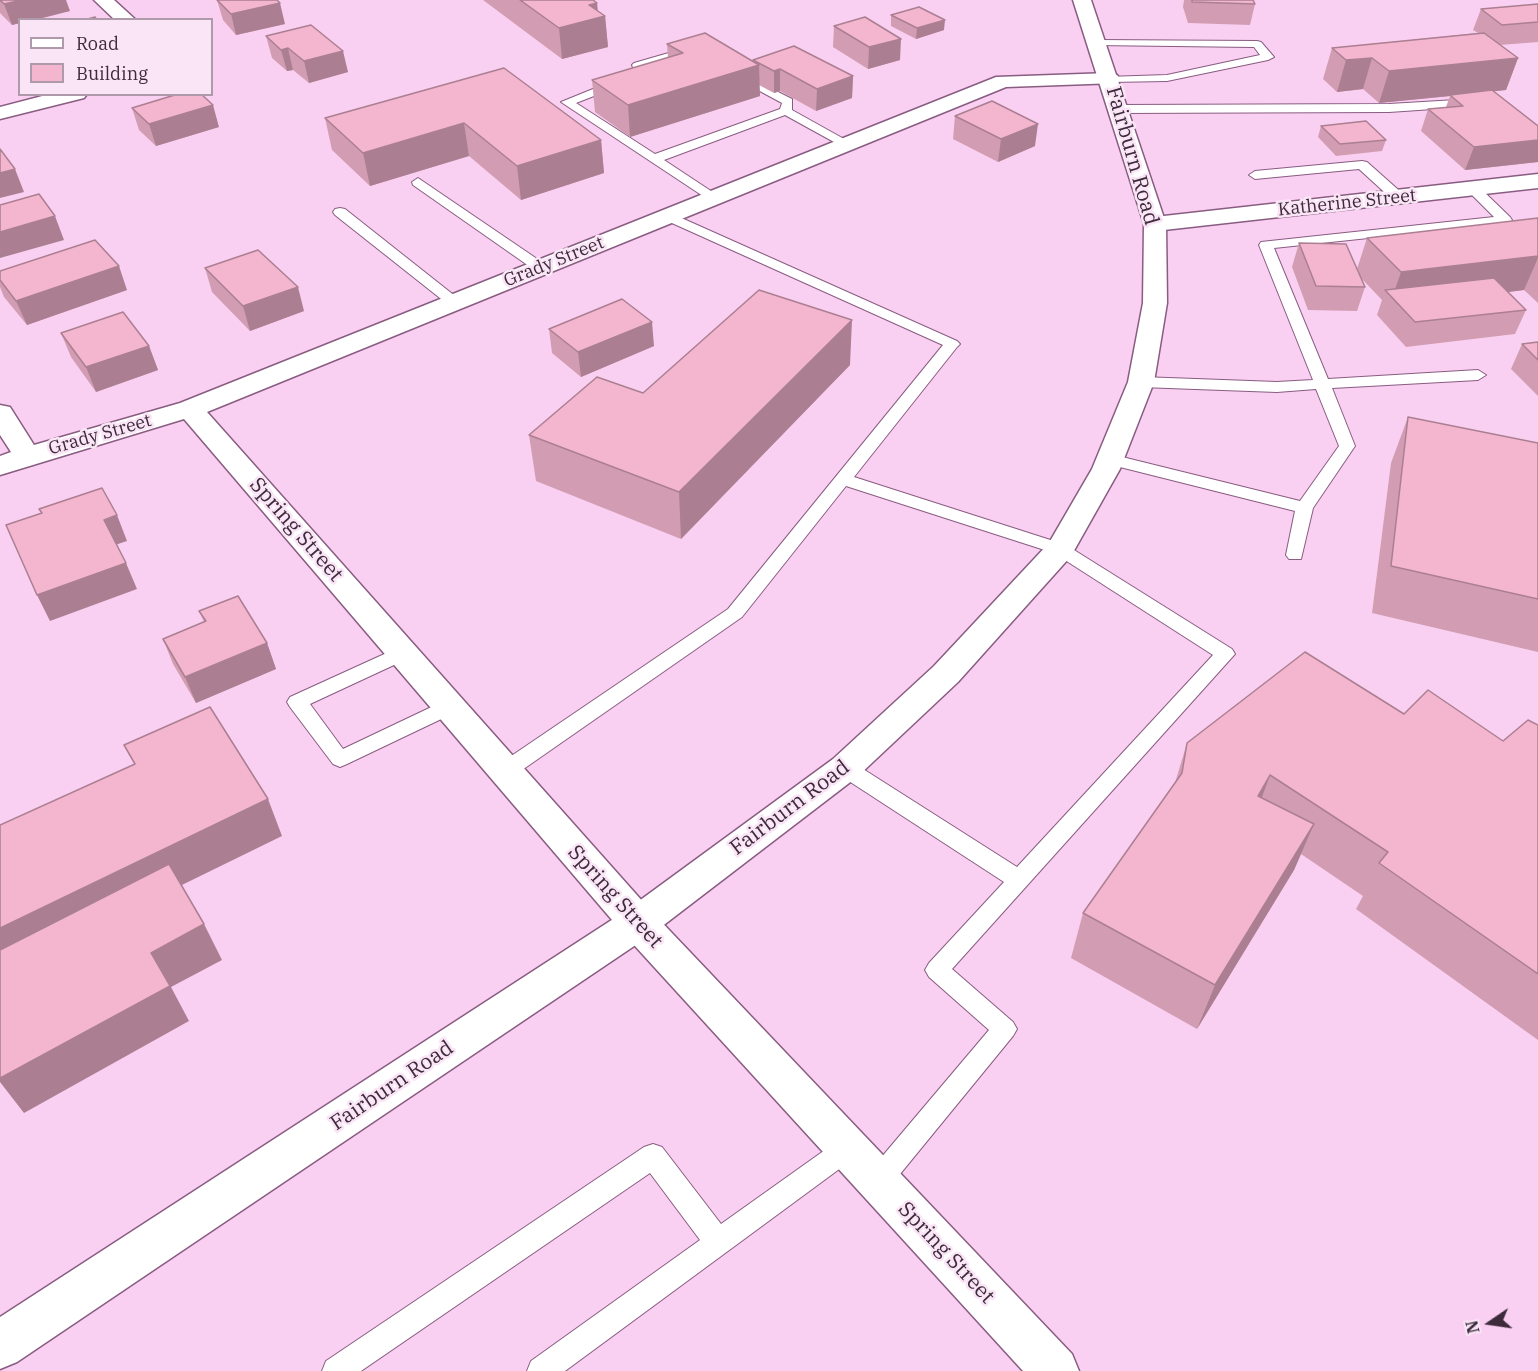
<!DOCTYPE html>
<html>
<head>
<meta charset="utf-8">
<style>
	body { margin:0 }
	#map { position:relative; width:1538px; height:1371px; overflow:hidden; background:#f9d0f1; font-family:"IBM Plex Serif",serif }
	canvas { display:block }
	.legend { position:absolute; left:18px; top:18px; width:195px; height:78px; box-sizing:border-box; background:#fae5f6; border:2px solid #ae9aab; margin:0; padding:8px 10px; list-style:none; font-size:18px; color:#3d2a3a }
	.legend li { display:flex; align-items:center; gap:12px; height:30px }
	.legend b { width:30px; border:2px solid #ae9aab }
	.north { position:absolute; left:1460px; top:1293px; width:60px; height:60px; -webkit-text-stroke:4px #fae5f6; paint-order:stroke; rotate:257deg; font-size:16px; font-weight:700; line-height:24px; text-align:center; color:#3d2a3a }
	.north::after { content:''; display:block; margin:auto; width:21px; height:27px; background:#3d2a3a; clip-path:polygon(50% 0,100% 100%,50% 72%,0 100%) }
</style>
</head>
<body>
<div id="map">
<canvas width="1538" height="1371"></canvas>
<ul class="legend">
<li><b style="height:8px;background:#fff"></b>Road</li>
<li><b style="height:16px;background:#f4b6cf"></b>Building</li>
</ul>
<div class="north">N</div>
</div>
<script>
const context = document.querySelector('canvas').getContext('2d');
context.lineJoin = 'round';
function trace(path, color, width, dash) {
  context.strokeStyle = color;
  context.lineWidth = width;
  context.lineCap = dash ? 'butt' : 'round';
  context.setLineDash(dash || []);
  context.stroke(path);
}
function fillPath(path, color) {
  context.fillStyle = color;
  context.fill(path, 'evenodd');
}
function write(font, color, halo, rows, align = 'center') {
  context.font = font + ' "IBM Plex Serif",serif';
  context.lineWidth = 5;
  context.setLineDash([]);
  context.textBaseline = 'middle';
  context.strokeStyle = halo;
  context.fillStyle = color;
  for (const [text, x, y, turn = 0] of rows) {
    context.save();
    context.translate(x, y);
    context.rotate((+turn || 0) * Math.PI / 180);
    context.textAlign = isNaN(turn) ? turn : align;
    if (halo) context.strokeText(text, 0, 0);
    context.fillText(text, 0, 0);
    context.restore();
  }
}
const service = new Path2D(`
	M1097,40L1257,41L1261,42L1274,57L1268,60L1167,81L1110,82L1104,79L1106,77L1167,75L1260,55L1254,47L1093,45L1091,43Z
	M693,46L697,47V51L644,67L647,74L645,76L576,103L655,154L780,109L782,103L732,76V72L736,71L792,99V110L853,144L851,147H843L785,115L664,160L717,195L719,198L717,201L712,202L561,102L635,72L632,65L634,63Z
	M1473,99L1479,103L1477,106L1389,112L1119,113L1113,109L1119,105L1389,104Z
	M1362,161L1367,162L1403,194L1405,197L1403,200H1393L1359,169L1255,179L1249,175L1255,171Z
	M418,178L546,265L548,268L546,271H536L413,185L412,182Z
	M1473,185L1478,186L1510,217L1512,220L1510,223L1274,248L1328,379L1478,370L1486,375L1478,380L1332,388L1355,446L1313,508L1301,559H1289L1286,555L1295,511L1104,463L1102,459L1104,455L1110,454L1300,501L1339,446L1316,389L1277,392L1141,387L1133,382L1141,377L1277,382L1313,380L1259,245L1261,242L1494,217L1466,189Z
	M340,208L345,209L460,300L462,303L460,306H450L335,215L333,212L335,209Z
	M668,212L957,341L960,344L957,347L854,477L1066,545L1232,649L1235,654L952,969L1013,1022L1017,1029L1013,1036L887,1190L878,1193L869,1190L865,1181L869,1172L989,1030L929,977L925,970L929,963L1004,882L838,774L835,768L838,762L845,760L852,762L1017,867L1213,655L1054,553L846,486L742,617L512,777L505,779L498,777L495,771L498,765L728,609L943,345L663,219L661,216L663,213Z
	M402,646L409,648L412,653L409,658L310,704L343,749L442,702L449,700L456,702L459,707L456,712L347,764L340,767L333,764L290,707L287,702L290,697Z
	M848,1136L857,1140L861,1148L857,1156L565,1371H527L531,1361L700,1240L650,1173L361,1371H322L326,1361L644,1147L653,1144L662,1147L721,1224L839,1140Z`);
const minor = new Path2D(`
	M94,0H114L136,20H115Z
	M1110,73L1117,75L1120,79L1117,83L1006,87L207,412L652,912L1072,1354L1079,1371H1023L624,934L184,419L0,475V456L11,452L0,435V405L10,407L34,445L180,403L996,77Z
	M50,94H87L84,98L0,119V107Z
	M1538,174V188L1155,231L1147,229L1144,224L1147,219L1155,217Z`);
const primary = new Path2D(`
	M1073,0H1091L1166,224L1167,303L1154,382L1120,469L1071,556L958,682L857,777L652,934L17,1362L0,1369V1317L624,912L833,759L934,666L1049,543L1092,469L1128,382L1143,303L1144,224Z`);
const wall = new Path2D(`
	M0,0L70,11L20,20V23L12,25L0,13Z
	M217,0L285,24L236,35L223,20Z
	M483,0H593L597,3L598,11L605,16L608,47L562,59Z
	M1184,0H1253L1255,4L1250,25L1188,23L1183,7Z
	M1538,4V42L1500,45L1518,58L1506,90L1493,91L1538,126V162L1465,170L1421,131L1428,109L1446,107L1450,96L1379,103L1363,89L1337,92L1323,79L1332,48L1478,33L1473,30L1481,9Z
	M891,15L944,30L916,39L891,26Z
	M834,26L900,60L868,69L833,47Z
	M266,36L348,72L309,83L293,70L287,71L272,58Z
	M667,44L753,61L853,76L852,98L816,111L780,91L774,93L759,85L760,96L630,137L595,112L592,80L668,58Z
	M504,68L601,140L604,173L521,200L469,156L370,186L332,150L325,118Z
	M132,108L219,127L156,146L139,130Z
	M955,116L1035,146L998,162L953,139Z
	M1321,126L1386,140L1382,151L1336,156L1318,137Z
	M1538,218V303L1524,290L1508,292L1526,310L1515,334L1406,347L1377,315L1382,300L1361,278L1365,287L1357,311L1308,310L1292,267L1299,243L1357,269L1367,238Z
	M205,268L304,311L250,331L212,292Z
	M0,271L127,290L27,325L4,297L0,287Z
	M549,329L654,346L581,377L552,353Z
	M61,333L149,346L158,370L96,392L71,357Z
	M1538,342V396L1511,369L1522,344Z
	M850,365L681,539L536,481L529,435L643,393Z
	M1408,417L1538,443V652L1372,613L1391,463Z
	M199,611L267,643L276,669L196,703L173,664L163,639L204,622Z
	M1404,714L1503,741L1538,725V1040L1356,909L1363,896L1301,854L1294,870L1197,1029L1071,958L1083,913L1175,783L1187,743Z`);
const shadedWall = new Path2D(`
	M22,0H66L70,11L35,20H20V23L12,25L4,4Z
	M280,3L285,24L236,35L231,14Z
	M597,3L598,18L605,16L608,47L562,59L559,28L589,5Z
	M945,20L944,30L916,39L917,28Z
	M901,39L900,60L868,69L869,47Z
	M288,48L293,70L287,71L281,50Z
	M343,51L348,72L309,83L304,61Z
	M1372,58L1363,89L1337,92L1346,60Z
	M1518,58L1506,90L1451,96L1450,95V96L1379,103L1389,71Z
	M759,65L760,96L630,137L628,105Z
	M780,69V91L774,93V71Z
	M853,76L852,98L816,111L817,89Z
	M213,105L219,127L156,146L149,124Z
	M464,123L469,156L370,186L363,153Z
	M1038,124L1035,146L998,162L1001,139Z
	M601,140L604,173L521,200L517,166Z
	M1538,140V162L1465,170L1474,147Z
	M15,169L24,192L0,198V173Z
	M55,216L64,240L0,258V232Z
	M1538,256V258L1524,290L1399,306L1392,298L1401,272Z
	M119,266L127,290L27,325L16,301Z
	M298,287L304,311L250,331L243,306Z
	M852,320L850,365L681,539L679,492Z
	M652,322L654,346L581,377L578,352Z
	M149,346L158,370L96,392L86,367Z
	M117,515L127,541L115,545L104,520Z
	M126,563L137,589L50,621L37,595Z
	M267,643L276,669L196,703L185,677Z
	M1270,775L1253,822L1258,796Z
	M268,799L282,836L0,974V928Z
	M1314,824L1294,870L1197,1029L1215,985Z
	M204,924L222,960L171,987L189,1021L24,1113L0,1082V1078L151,953Z`);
const building = new Path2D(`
	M0,0H22L4,4Z
	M217,0H277L280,3L231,14Z
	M520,0H593L597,3L589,5L605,16L559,28Z
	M1192,0H1253L1255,4L1192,2Z
	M1538,4V22L1502,25L1481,9Z
	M919,7L945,20L917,28L891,15Z
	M95,17L97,20H84Z
	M865,17L901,39L869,47L834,26Z
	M311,25L343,51L304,61L288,48L281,50L266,36Z
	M705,33L759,65L628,105L592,80L683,53L667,44Z
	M1484,33L1518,58L1389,71L1372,58L1346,60L1332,48Z
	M794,46L853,76L817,89L780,69L774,71L753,60Z
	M504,68L601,140L517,166L464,123L363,153L325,118Z
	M1492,90L1538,126V140L1474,147L1428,109L1463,106L1450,95Z
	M178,94H201L213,105L149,124L132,108Z
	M992,101L1038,124L1001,139L955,116Z
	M1366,121L1386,140L1340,144L1321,126Z
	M0,149L15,169L0,173Z
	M39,194L55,216L0,232V205Z
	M1538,218V256L1401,272L1367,238Z
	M95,240L119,266L16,301L0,280V271Z
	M1299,243L1346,244L1365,287L1316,286Z
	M258,250L298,287L243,306L205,268Z
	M1494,278L1526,310L1415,322L1385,290Z
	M759,290L852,320L679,492L529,435L597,377L643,393Z
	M622,299L652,322L578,352L549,329Z
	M123,312L149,346L86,367L61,333Z
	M1538,342V360L1522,344Z
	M1408,417L1538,443V599L1391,566Z
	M102,488L117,515L104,520L126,563L37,595L6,525L42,513L39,509Z
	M238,596L267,643L185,677L163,639L206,621L199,611Z
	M1305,652L1404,714L1428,690L1503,741L1528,720L1538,725V974L1379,863L1388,852L1270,775L1258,796L1314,824L1215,985L1083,913L1182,773L1187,743Z
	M210,707L268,799L0,928V825L135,764L124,745Z
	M169,864L204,924L151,953L170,986L0,1078V950Z`);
const farStreetnames = [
	["Katherine Street",1347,203,-6],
	["Grady Street",554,262,-22],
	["Grady Street",100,435,-16]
];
const streetNames = [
	["Fairburn Road",1132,156,74],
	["Spring Street",296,530,49],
	["Fairburn Road",790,808,-37],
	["Spring Street",615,897,48],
	["Fairburn Road",392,1086,-34],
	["Spring Street",946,1253,47]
];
trace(service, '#895c81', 2);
trace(minor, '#895c81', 3);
trace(primary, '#895c81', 3);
fillPath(service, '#fff');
fillPath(minor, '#fff');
fillPath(primary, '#fff');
fillPath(wall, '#d29db2');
fillPath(shadedWall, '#ab7f91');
fillPath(building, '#f4b6cf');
trace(building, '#ab7f91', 1.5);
write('18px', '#3d2a3a', '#fae5f6', farStreetnames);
write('21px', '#3d2a3a', '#fae5f6', streetNames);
</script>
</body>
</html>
